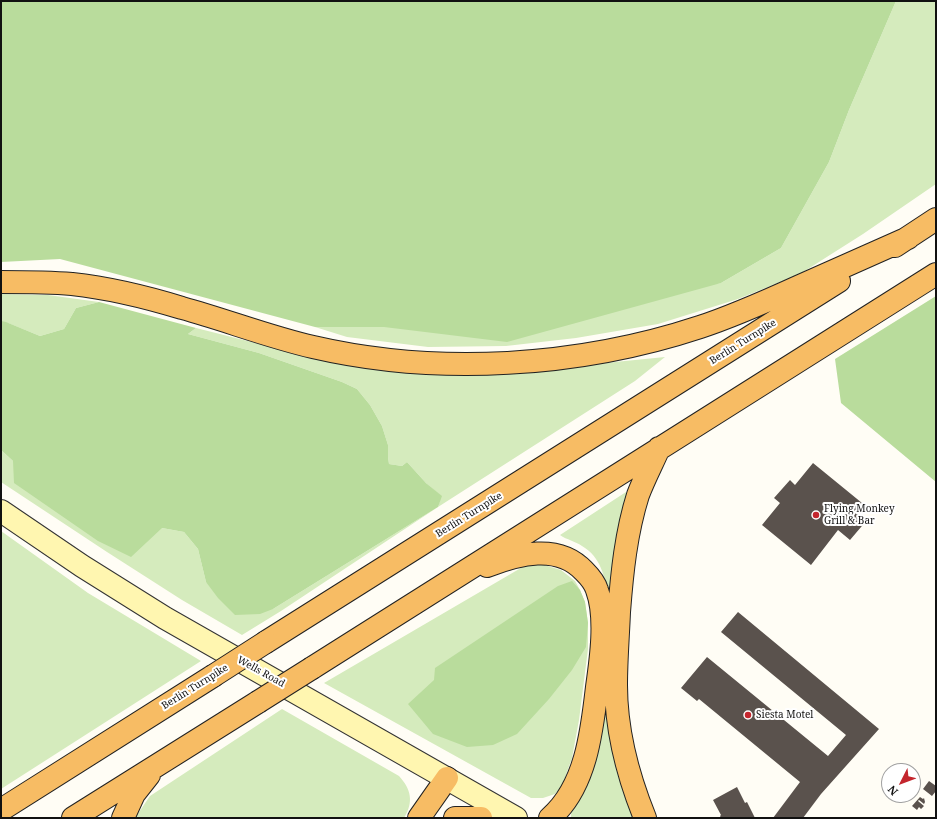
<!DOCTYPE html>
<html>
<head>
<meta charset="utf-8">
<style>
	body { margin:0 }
	#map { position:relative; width:937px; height:819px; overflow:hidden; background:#fffdf5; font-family:"Noto Serif",serif }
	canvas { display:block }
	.frame { position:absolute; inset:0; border:2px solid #111; pointer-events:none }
	.north { position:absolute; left:881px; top:763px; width:40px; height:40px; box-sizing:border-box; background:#fff; border:1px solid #a0a0a0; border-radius:50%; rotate:228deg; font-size:11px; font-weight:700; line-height:16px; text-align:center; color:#111 }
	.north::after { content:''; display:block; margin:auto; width:14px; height:18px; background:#c4262e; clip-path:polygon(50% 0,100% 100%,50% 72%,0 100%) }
</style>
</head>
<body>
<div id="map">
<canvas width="937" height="819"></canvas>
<div class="frame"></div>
<div class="north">N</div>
</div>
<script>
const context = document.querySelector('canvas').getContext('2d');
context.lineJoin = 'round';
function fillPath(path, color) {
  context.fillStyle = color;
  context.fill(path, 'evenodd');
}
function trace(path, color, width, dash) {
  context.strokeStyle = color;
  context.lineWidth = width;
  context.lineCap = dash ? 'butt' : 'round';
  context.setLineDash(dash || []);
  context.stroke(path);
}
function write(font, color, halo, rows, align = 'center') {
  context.font = font + ' "Noto Serif",serif';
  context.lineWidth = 4;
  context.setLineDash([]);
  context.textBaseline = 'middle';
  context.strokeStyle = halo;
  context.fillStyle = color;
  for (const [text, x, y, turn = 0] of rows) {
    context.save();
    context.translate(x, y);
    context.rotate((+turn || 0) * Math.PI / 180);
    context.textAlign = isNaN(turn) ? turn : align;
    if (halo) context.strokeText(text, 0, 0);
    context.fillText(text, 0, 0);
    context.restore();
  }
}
const green = new Path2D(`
	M896,1H936V184L863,234L800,274L738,299L658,324L576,338L506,346L428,347L347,337L315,327H384L721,283L781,248L829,162L849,110Z
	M1,294L48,295L99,302L76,308L64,329L40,336L8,323L1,322Z
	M196,328L331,362L403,371L485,375L665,357L635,381L438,507L281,611L242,635L182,600L107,552L1,482V450L13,461L162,528L184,532L198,549L206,582L273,609L438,507L441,496L426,483L407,462L402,466L389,464L388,457V445L382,426L370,405L357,389L342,382L259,353L188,334Z
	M626,492L628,495L610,597H608C605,577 601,557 582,546C575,541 567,540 560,535Z
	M1,531L88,593L201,661L1,789Z
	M541,564L561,570L575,581L580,590L585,602L588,623V649L579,720L572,758L562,786L555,794L543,798H531L324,683L526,565Z
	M604,678L637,818H571V814L579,798Z
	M282,709L399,776C411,789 414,802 404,818H135L150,796Z`);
const forest = new Path2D(`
	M1,1H896L849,110L829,162L781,248L721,283L507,342L384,327H315L60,259L1,262Z
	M936,296V482L841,403L835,359Z
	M99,302L196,328L188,334L259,353L342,382L357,389L370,405L382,426L388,445V457L389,464L402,466L407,462L426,483L442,496L438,507L273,609L260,614L235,615L218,598L206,582L198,549L184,532L162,528L131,557L98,541L14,483L13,461L1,450V321L6,322L40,336L64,329L76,308Z
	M572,581L580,590L585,602L588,623L586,647L572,670L549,699L517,734L493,745L467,747L433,734L408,704L434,680L435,668L558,586Z`);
const building = new Path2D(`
	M813,463L862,503L856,511L867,520L850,540L838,530L811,565L762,525L780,503L774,498L790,480L795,485Z
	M738,612L879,729L821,794L803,818H773L800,782L699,699L697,701L681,688L707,657L828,756L846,735L721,632Z
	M929,781L936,786V791L932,796L923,789Z
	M737,787L745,803L747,802L755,818H721L720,816L721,815L713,800Z
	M920,797L923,799L924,798L925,802L924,804L919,800L918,801L924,806L921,809L919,807L917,810L912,806Z`);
const secondary = new Path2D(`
	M1,511L82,566L165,618L516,818`);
const trunk = new Path2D(`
	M895,246L936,219
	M1,282C25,282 48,282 72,284C109,288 146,297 182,308C226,320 269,337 313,347C438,376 579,367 700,327C734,316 767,301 800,286C836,270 872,254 908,238
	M487,566C518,554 558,543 584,571C589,576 595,583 597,590C607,617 601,659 597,687C592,731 586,787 550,818
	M266,642L839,281
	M312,668L936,274
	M1,810L213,676
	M73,818L258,702
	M123,818L134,794L149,775
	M419,818L447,778
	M455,818H481
	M645,818C628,776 616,730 616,685C616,661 618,636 619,612C622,573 626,533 638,495C644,479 652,464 659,448`);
const trunkBridge = new Path2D(`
	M213,676L266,642
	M258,702L312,668`);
const markers = [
	[816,515,4,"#c4262e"],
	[748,715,4,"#c4262e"]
];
const streetNames = [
	["Berlin Turnpike",743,342,-32],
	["Berlin Turnpike",469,515,-32],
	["Wells Road",261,672,29],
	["Berlin Turnpike",195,687,-32]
];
const poiNames = [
	["Flying Monkey",824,509],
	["Grill & Bar",824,521],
	["Siesta Motel",756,715]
];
fillPath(green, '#d5ebbd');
fillPath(forest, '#b9dc9c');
fillPath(building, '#5a524d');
trace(secondary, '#333', 24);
trace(trunk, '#222', 24);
trace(secondary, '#fff6b0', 22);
trace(trunk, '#f7bc64', 22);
trace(trunkBridge, '#222', 24, []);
trace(trunkBridge, '#f7bc64', 22);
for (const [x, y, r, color] of markers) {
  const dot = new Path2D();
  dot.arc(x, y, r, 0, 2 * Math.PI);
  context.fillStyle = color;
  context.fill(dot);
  trace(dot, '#fff', 1.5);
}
write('10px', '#111', '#fff', streetNames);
write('10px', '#111', '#fff', poiNames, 'left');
</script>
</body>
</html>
